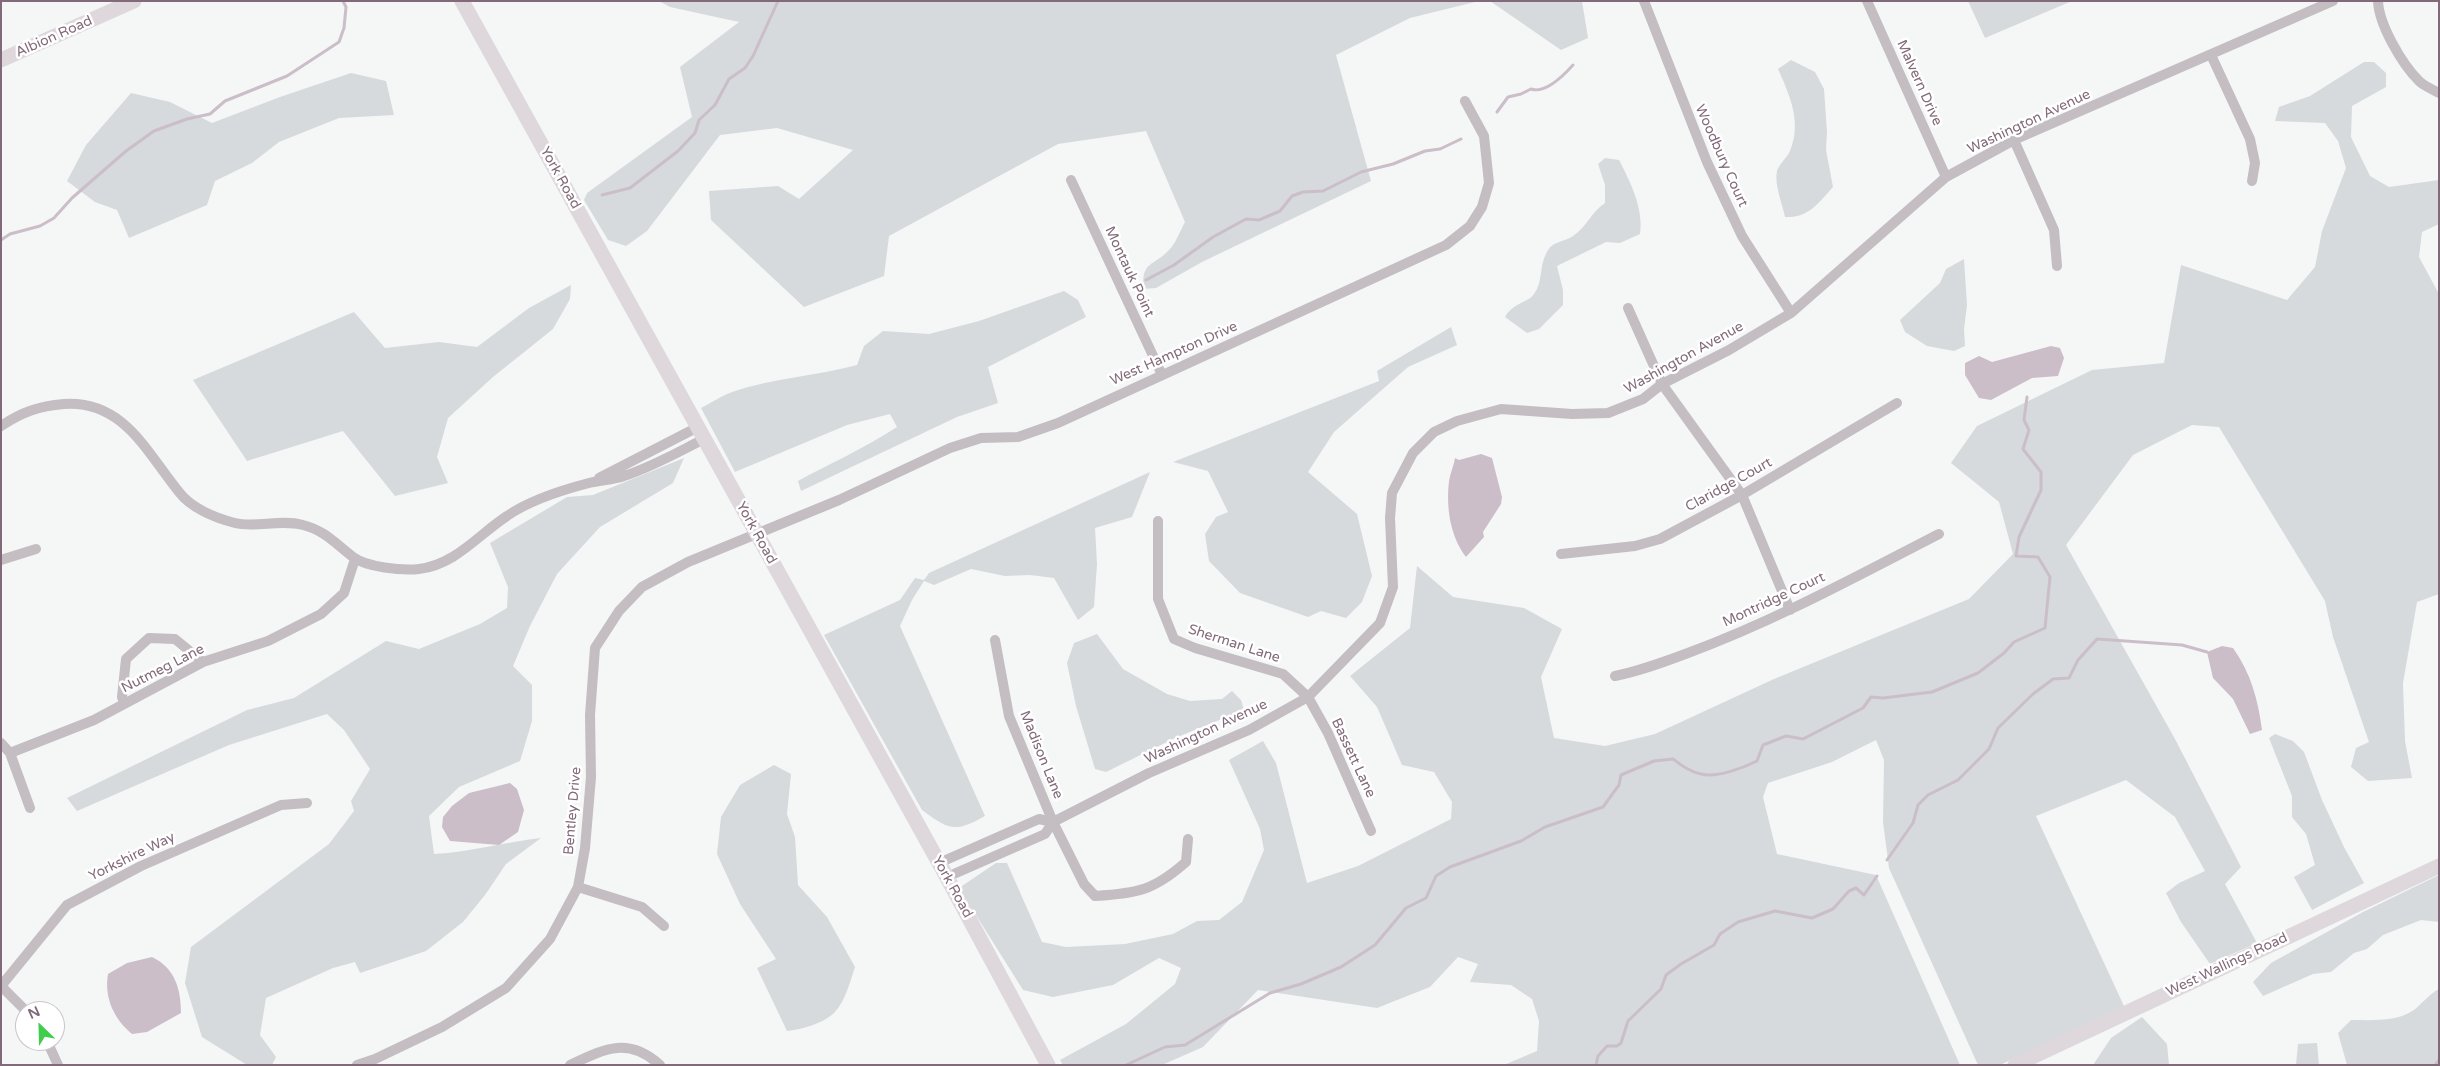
<!DOCTYPE html>
<html>
<head>
<meta charset="utf-8">
<style>
	body { margin:0 }
	#map { position:relative; width:2440px; height:1066px; overflow:hidden; background:#f4f7f6; font-family:"Varela Round",sans-serif }
	canvas { display:block }
	.frame { position:absolute; inset:0; border:2px solid #826a7a; pointer-events:none }
	.north { position:absolute; left:15px; top:1001px; width:50px; height:50px; box-sizing:border-box; background:#fff; border:1px solid #cdc3ca; border-radius:50%; rotate:336deg; font-size:14px; font-weight:700; line-height:20px; text-align:center; color:#826a7a }
	.north::after { content:''; display:block; margin:auto; width:18px; height:22px; background:#3ece4c; clip-path:polygon(50% 0,100% 100%,50% 72%,0 100%) }
</style>
</head>
<body>
<div id="map">
<canvas width="2440" height="1066"></canvas>
<div class="frame"></div>
<div class="north">N</div>
</div>
<script>
const context = document.querySelector('canvas').getContext('2d');
context.lineJoin = 'round';
function fillPath(path, color) {
  context.fillStyle = color;
  context.fill(path, 'evenodd');
}
function trace(path, color, width, dash) {
  context.strokeStyle = color;
  context.lineWidth = width;
  context.lineCap = dash ? 'butt' : 'round';
  context.setLineDash(dash || []);
  context.stroke(path);
}
function write(font, color, halo, rows, align = 'center') {
  context.font = font + ' "Varela Round",sans-serif';
  context.lineWidth = 5;
  context.setLineDash([]);
  context.textBaseline = 'middle';
  context.strokeStyle = halo;
  context.fillStyle = color;
  for (const [text, x, y, turn = 0] of rows) {
    context.save();
    context.translate(x, y);
    context.rotate((+turn || 0) * Math.PI / 180);
    context.textAlign = isNaN(turn) ? turn : align;
    if (halo) context.strokeText(text, 0, 0);
    context.fillText(text, 0, 0);
    context.restore();
  }
}
const green = new Path2D(`
	M659,1H1479L1410,18L1336,55L1371,181L1202,262L1156,288L1144,289C1140,262 1154,266 1169,250C1176,243 1180,231 1185,222L1146,131L1058,144L889,236L884,276L804,307L711,220L709,191L778,186L799,199L853,150L777,128L720,135L647,231L626,246L608,240L584,200L587,193L692,117L680,67L739,22L670,7Z
	M1490,1H1582L1588,38L1561,50Z
	M1968,1H2072L1985,38Z
	M1791,60L1815,72L1824,89L1827,132L1826,150L1833,187C1818,204 1808,218 1785,217C1782,203 1774,184 1777,171C1779,164 1787,158 1790,151C1802,122 1790,96 1778,69Z
	M2364,62H2374L2386,73V87L2352,106L2351,137L2370,176L2389,187L2439,180V224L2422,232L2419,257L2439,294V594L2417,602L2403,683L2405,741L2412,778L2368,781L2351,767L2356,748L2369,742L2333,637L2325,601L2219,427L2192,425L2133,455L2066,545L2175,739L2241,867L2225,884L2257,943L2210,964L2181,922L2166,893L2179,883L2205,871L2175,817L2126,780L2036,816L2124,1006L2000,1065H1978L1889,868L1883,822L1884,760L1876,740L1832,762L1768,783L1763,797L1777,854L1876,875L1960,1065H1504L1537,1051L1539,1021L1532,999L1511,985L1470,982L1478,964L1458,957L1430,987L1377,1008L1258,990L1203,1047L1162,1065H1063L1060,1060L1126,1024L1175,984L1181,968L1159,958L1113,985L1053,997L1023,990L959,888L996,863H1007L1042,942L1066,947L1125,944L1173,934L1197,921L1219,920L1242,902L1264,850L1260,829L1229,760L1263,741L1276,763L1307,883L1358,866L1451,819L1452,802L1434,772L1402,765L1377,707L1350,676L1410,628L1417,566L1453,597L1524,608L1562,629L1541,677L1554,738L1605,746L1655,734L1774,679L1969,599L2013,554L1999,502L1951,463L1977,426L2092,370L2164,363L2181,265L2287,300L2315,267L2322,231L2346,168L2338,141L2325,123L2275,121L2279,107L2310,96Z
	M351,73L386,81L394,115L339,118L279,142L252,163L215,181L207,205L129,238L117,210L95,202L67,181L86,145L131,93L170,102L212,123L280,97Z
	M1605,158L1619,160C1630,181 1644,209 1640,234L1620,243L1606,242L1557,266L1563,290V305L1539,329L1527,333L1505,317C1514,302 1528,303 1534,294C1543,282 1539,267 1546,254C1552,240 1563,243 1573,236C1587,227 1591,212 1605,203V185L1598,164Z
	M1964,259L1967,305L1964,329L1965,346L1954,351L1927,346L1905,332L1900,320L1940,283L1946,269Z
	M571,285L570,299L553,329L493,377L448,418L437,457L448,483L395,496L343,431L247,461L193,380L354,312L385,348L439,342L477,347L529,308Z
	M1064,291L1078,300L1086,317L988,367L998,403L957,417L801,491L798,481C831,463 865,448 897,427L890,414L847,425L735,472L701,408C711,403 721,396 732,392C772,378 816,376 857,365L864,346L883,331L929,334L979,321Z
	M1451,327L1457,345L1408,367L1334,432L1308,472L1357,514L1372,576L1362,602L1346,618L1321,611L1308,617L1240,593L1209,561L1205,534L1216,517L1228,512L1208,471L1173,462L1379,381L1377,371Z
	M684,458L673,483L600,527L557,574L530,626L513,666L532,685V721L520,761L459,787L429,816L434,854C471,852 505,842 541,838L506,864L485,895L463,922L426,951L360,973L355,962L333,968L266,998L260,1035L276,1057L272,1065H247L202,1037L185,983L191,947L329,844L354,811L351,801L370,769L344,730L327,714L229,745L77,811L67,798L247,710L294,698L386,641L419,649L480,624L507,608L508,587L490,543L567,497L593,495Z
	M1150,472L1132,517L1095,528L1097,564L1094,607L1078,620L1054,578L1030,575L1005,576L971,569L934,585L924,581L912,600L900,626L985,816C955,833 949,830 922,810L824,635L900,600L915,578L924,580L929,573Z
	M1097,634L1123,669L1167,694L1190,701L1222,699L1232,691L1241,700L1244,710L1175,738L1106,772L1095,769L1076,706L1067,663L1074,643Z
	M2275,734L2293,741L2304,752L2322,800L2344,847L2364,883L2312,910L2294,877L2315,865L2306,834L2292,817V796L2269,738Z
	M774,765L791,774L787,814L795,837L798,885L827,917L855,967C850,982 845,1002 834,1013C824,1023 800,1030 787,1031L757,968L776,959L740,904L717,854L721,817L740,785Z
	M2439,875V922L2421,920L2383,935L2367,949L2354,953L2331,972L2313,974L2263,996L2253,982L2271,963L2363,912Z
	M2439,989V1065H2347L2338,1033L2351,1020C2373,1020 2396,1022 2414,1010C2423,1003 2428,995 2439,989Z
	M2142,1017L2167,1044L2169,1065H2093L2111,1038Z
	M2317,1043L2319,1065H2296L2298,1044Z`);
const water = new Path2D(`
	M2051,346L2060,348L2064,358L2058,376L2032,378L1991,400L1979,398L1965,375V363L1979,356L1992,362Z
	M1481,454L1492,458L1502,497L1501,504L1483,532L1484,537L1466,557C1450,536 1446,507 1449,481C1450,473 1454,466 1455,458L1459,460Z
	M2222,646L2233,648C2251,673 2258,700 2262,730L2250,734L2233,699L2213,678L2207,652Z
	M510,783L517,789L524,810L518,832L499,845L450,841L442,827L443,817L452,806L469,793Z
	M152,957C175,968 181,989 181,1013L147,1032L132,1034C114,1019 104,998 108,974L127,963Z`);
const stream = new Path2D(`
	M1497,112L1508,97L1521,94L1531,89C1545,94 1564,75 1573,65
	M602,195L630,188L678,151L695,133L699,120L715,105L729,79L745,68L753,56L778,1
	M1,240L10,234L40,226L54,218L72,198L126,151L154,131L187,119L210,114L225,101L287,76L339,42L344,28L346,7L343,1
	M1146,280L1174,265L1213,237L1246,219L1259,220L1280,211L1292,196L1303,192L1323,191L1361,172L1393,164L1425,151L1440,149L1461,139
	M1887,860L1913,823L1918,805L1928,795L1958,780L1989,749L1998,728L2033,694L2053,679L2069,678L2078,660L2097,639L2182,645L2207,652
	M1126,1065L1165,1047L1185,1045L1270,993L1301,984L1341,967L1375,945L1406,908L1426,898L1436,876L1450,867L1521,841L1545,827L1603,807L1619,785L1621,775L1654,761L1673,759C1681,765 1690,772 1701,774C1717,778 1743,768 1757,761L1763,745L1786,736L1803,739L1863,708L1871,697L1883,698L1932,692L1978,673L2004,653L2014,642L2045,628L2050,577L2038,557L2016,556L2019,537L2041,490V472L2023,449L2029,430L2024,420L2027,397
	M1596,1065L1598,1056L1607,1046H1617L1621,1043L1628,1021L1661,989L1666,975L1681,964L1714,945L1720,934L1738,922L1775,911L1812,918L1833,909L1849,891L1856,888L1864,895L1877,876
	M2435,1065L2439,1060`);
const street = new Path2D(`
	M1644,1L1707,162L1742,236L1791,313
	M1867,1L1946,177
	M2378,1C2379,25 2402,64 2419,81C2424,86 2432,89 2439,93
	M2211,55L2250,139L2255,163L2252,181
	M2014,140L2054,230L2057,266
	M1071,180L1162,375
	M1628,308L1662,384L1742,495L1790,610
	M1,426C22,412 39,406 64,404C124,400 147,453 179,492C191,508 215,518 235,523C256,528 281,519 303,525C324,530 336,544 353,557C366,567 402,571 419,569C455,565 478,535 507,516C530,500 562,490 589,483C600,480 613,480 624,476C652,467 678,452 704,439
	M599,478L698,427
	M1158,521V599L1174,639L1195,648L1283,674L1308,697L1328,733L1371,831
	M1561,554L1635,546L1660,539L1742,495L1897,403
	M1,560L36,549
	M995,640L1009,716L1053,822L1084,884L1095,896C1138,893 1153,891 1186,862L1188,839
	M1615,676C1640,671 1664,662 1688,653C1775,621 1857,576 1939,534
	M124,704L122,697L126,659L149,638L175,639L203,662
	M1,743L10,753L30,808
	M10,753L94,720L203,662L268,641L321,614L344,593L355,559
	M939,863L1039,819L1053,822
	M947,877L1045,834L1053,822L1149,773L1249,730L1308,697L1380,623L1393,587L1390,518L1392,493L1413,453L1434,432L1457,421L1501,409L1572,414L1608,413L1643,399L1662,384L1729,350L1791,313L1946,177L2014,140L2333,1
	M578,887L642,907L664,926
	M1,986L67,905L141,866L281,805L307,803
	M1,986L26,1011
	M47,1041L58,1065
	M357,1065L375,1059L442,1027L506,988L550,939L578,887L585,848L591,777L590,715L595,648L619,611L642,587L688,562L839,500L950,448L981,438L1018,437L1058,423L1446,245L1470,226L1482,207L1489,183L1484,136L1465,101
	M570,1065C604,1049 628,1036 660,1065`);
const secondary = new Path2D(`
	M462,1L943,870L1048,1065
	M1,60L134,1
	M2015,1065L2439,866`);
const streetNames = [
	["Albion Road",54,37,-24],
	["Malvern Drive",1919,83,66],
	["Washington Avenue",2029,122,-25],
	["Woodbury Court",1721,156,66],
	["York Road",560,178,61],
	["Montauk Point",1129,272,65],
	["West Hampton Drive",1174,354,-24],
	["Washington Avenue",1684,358,-29],
	["Claridge Court",1729,485,-29],
	["York Road",756,533,61],
	["Montridge Court",1774,600,-25],
	["Sherman Lane",1234,644,18],
	["Nutmeg Lane",163,669,-27],
	["Washington Avenue",1206,732,-25],
	["Madison Lane",1041,755,68],
	["Bassett Lane",1353,758,65],
	["Bentley Drive",573,811,-85],
	["Yorkshire Way",132,857,-26],
	["York Road",952,887,61],
	["West Wallings Road",2227,965,-25]
];
fillPath(green, '#d6dadd');
fillPath(water, '#cbbec9');
trace(stream, '#cbbec9', 3);
trace(street, '#c4bdc1', 10);
trace(secondary, '#ded7dc', 15);
write('14px', '#826a7a', '#fff', streetNames);
</script>
</body>
</html>
